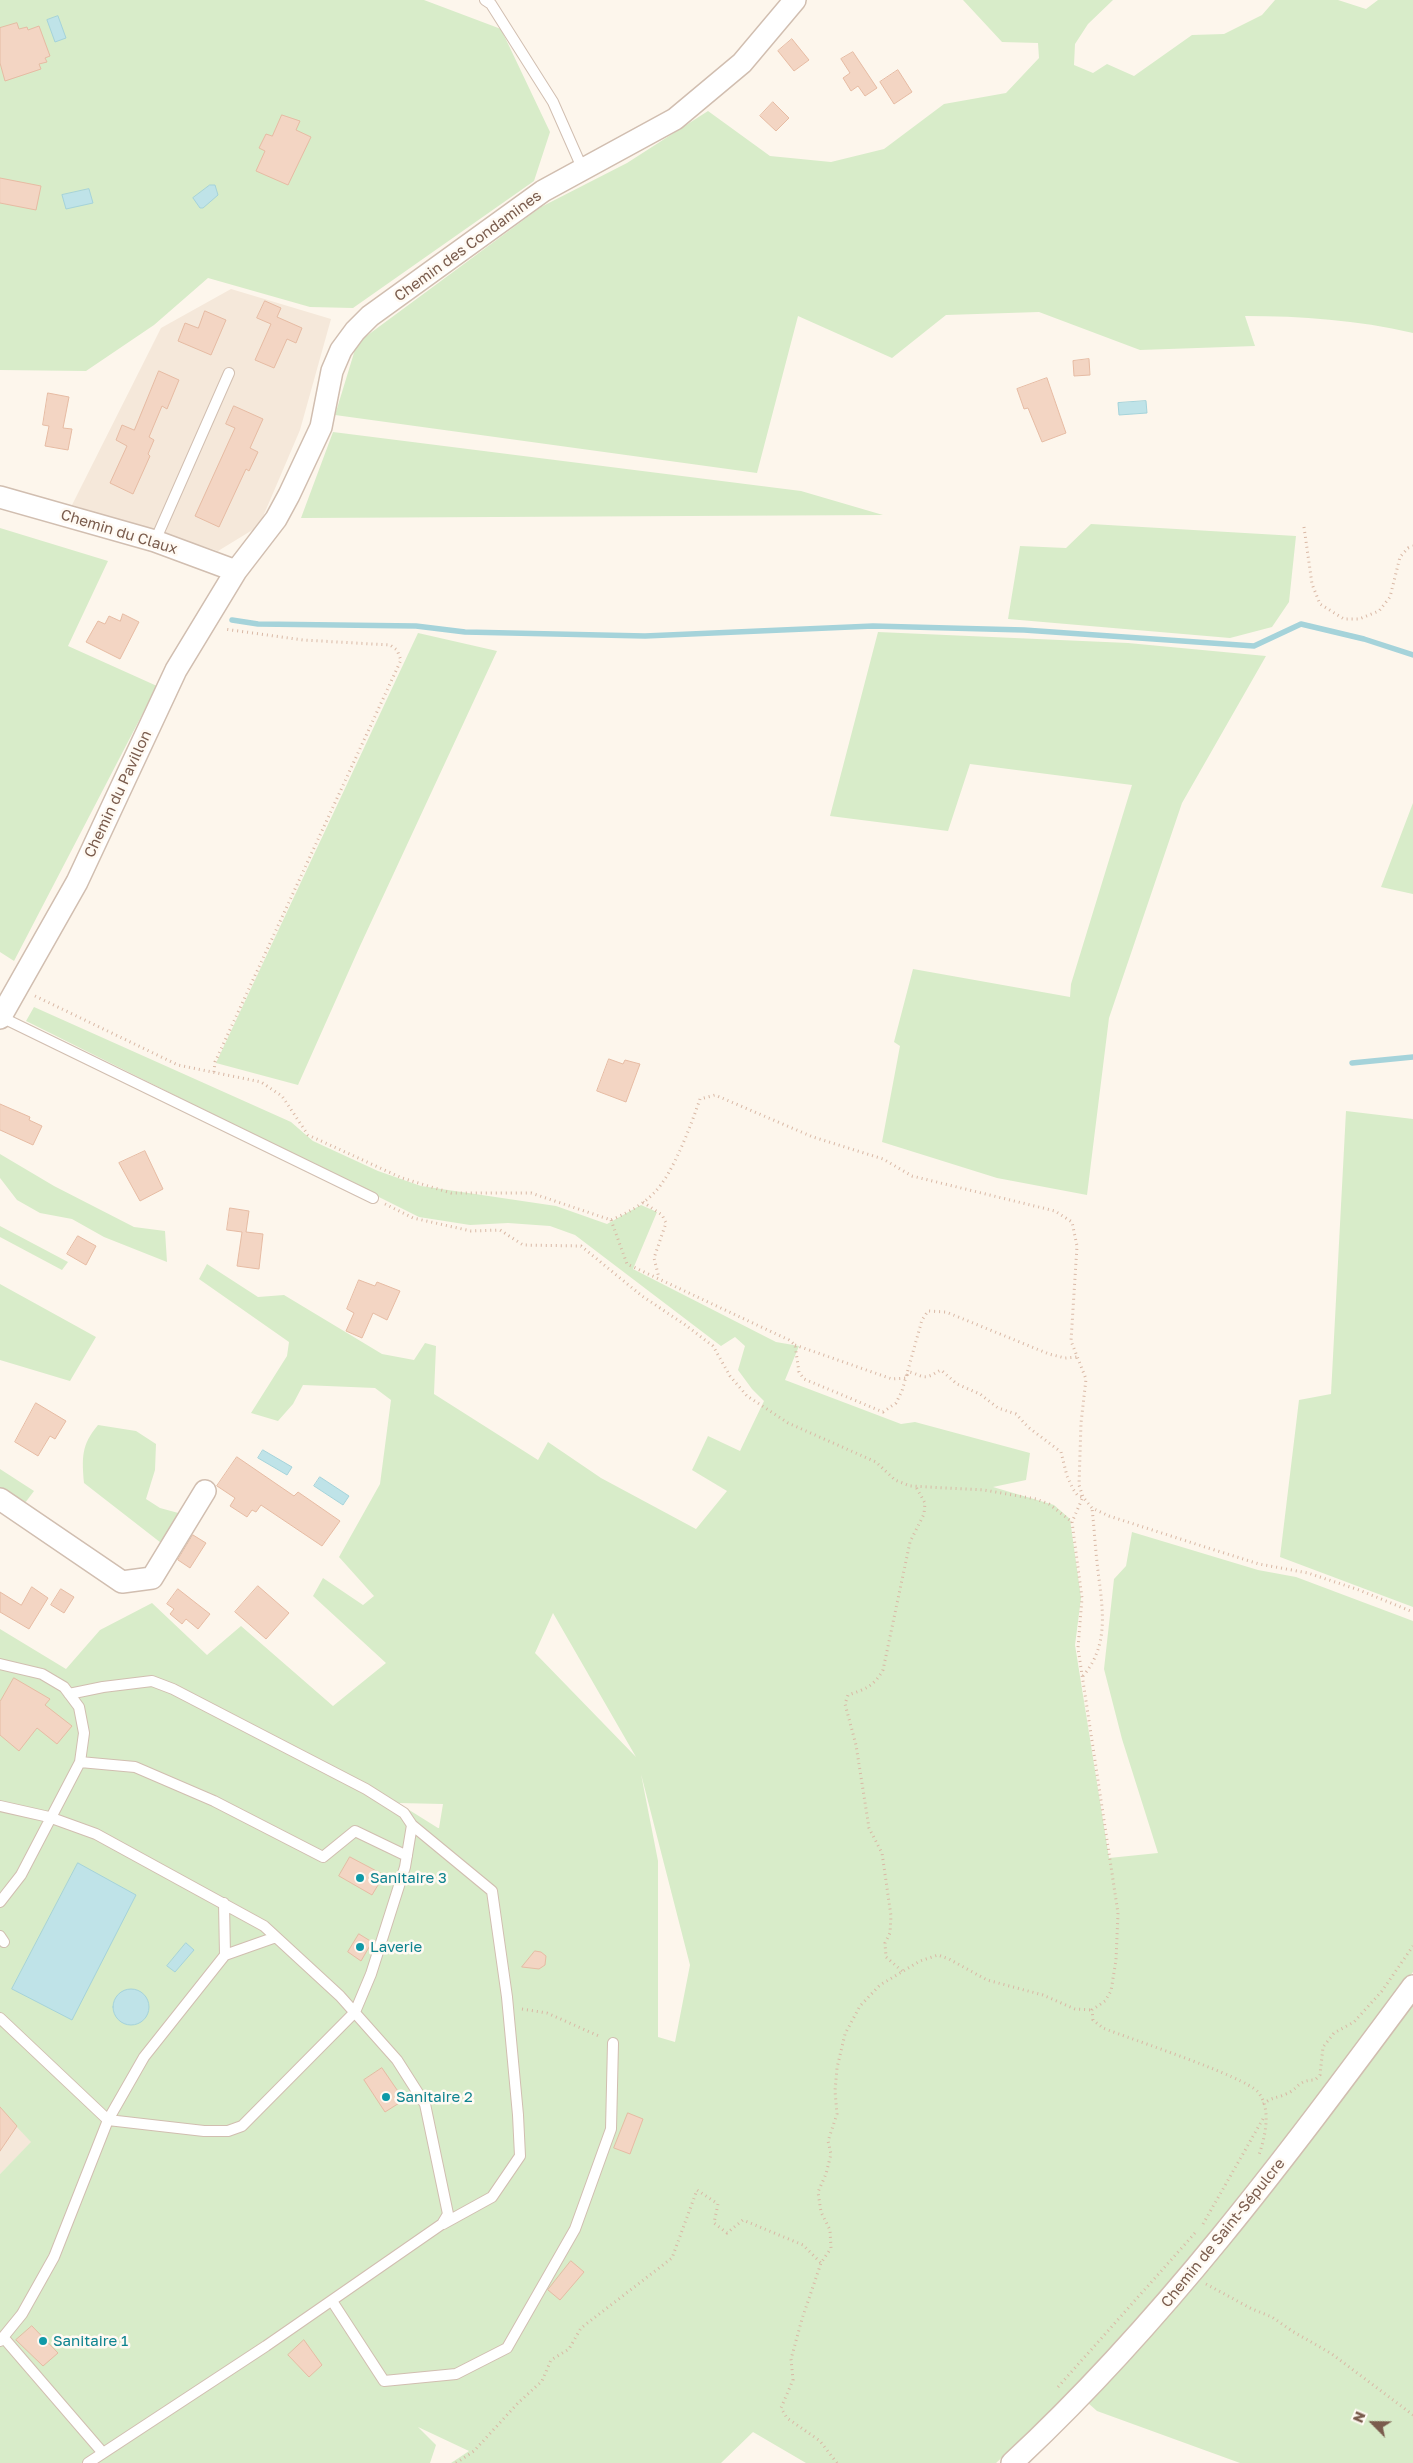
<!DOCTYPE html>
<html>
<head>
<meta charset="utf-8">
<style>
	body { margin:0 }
	#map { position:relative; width:1413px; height:2463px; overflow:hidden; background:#fdf6ec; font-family:"Golos Text",sans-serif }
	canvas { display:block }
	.north { position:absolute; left:1348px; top:2398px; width:50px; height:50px; -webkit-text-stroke:4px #fffaf3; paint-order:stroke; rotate:293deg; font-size:14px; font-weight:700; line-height:20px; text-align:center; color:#7a5c4d }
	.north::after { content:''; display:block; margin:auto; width:18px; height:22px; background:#7a5c4d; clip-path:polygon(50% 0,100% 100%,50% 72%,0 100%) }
</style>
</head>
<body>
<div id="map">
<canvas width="1413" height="2463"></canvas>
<div class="north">N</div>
</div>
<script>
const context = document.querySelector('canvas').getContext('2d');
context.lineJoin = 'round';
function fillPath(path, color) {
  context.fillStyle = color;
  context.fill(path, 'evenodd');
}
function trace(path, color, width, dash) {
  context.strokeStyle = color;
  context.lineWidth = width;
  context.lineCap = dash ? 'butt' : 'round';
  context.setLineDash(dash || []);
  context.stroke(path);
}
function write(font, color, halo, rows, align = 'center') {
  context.font = font + ' "Golos Text",sans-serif';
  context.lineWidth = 5;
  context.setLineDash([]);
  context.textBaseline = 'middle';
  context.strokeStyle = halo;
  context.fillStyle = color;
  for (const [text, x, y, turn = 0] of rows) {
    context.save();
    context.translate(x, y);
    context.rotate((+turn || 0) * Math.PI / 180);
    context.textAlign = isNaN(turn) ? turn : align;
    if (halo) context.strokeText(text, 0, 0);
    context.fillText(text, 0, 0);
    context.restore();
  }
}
const residential = new Path2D(`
	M231,289L331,319L300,430L259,526L218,551L72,505L161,328Z
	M0,2107L32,2142L0,2174Z`);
const green = new Path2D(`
	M0,0H424L501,29L550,132L534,181L353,308L310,307L208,278L154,325L86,371L0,370Z
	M963,0H1113L1088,24L1075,44L1074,65L1093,73L1107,64L1134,76L1192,35L1224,34L1262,15L1275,0H1338L1366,9L1378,0H1413V333C1357,320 1302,316 1245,316L1255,346L1140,350L1039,312L946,315L892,358L798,316L757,473L335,415L357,343L541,207L627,163L708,111L770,156L831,162L884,149L944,104L1006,93L1039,58L1038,43L1002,42Z
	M333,432L801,491L883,515L301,518Z
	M1091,524L1296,536L1289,602L1272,627L1230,638L1008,619L1020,546L1066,548Z
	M0,528L108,561L68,646L157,686L14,961L0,952Z
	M878,632L1128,643L1266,656L1182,803L1109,1018L1087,1195L997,1178L882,1142L900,1046L894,1042L913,969L1070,997L1071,984L1132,785L970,764L948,831L830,816Z
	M418,633L497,651L360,946L298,1085L216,1063Z
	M1413,803V894L1381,887Z
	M34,1007L291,1122L313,1141L378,1171L421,1186L556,1206L607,1224L641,1205L657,1212L633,1269L776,1342L799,1346L785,1380L901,1424L915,1422L1030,1453L1026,1480L993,1487L1054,1505L1070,1519L1081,1598L1075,1645L1109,1858L1158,1853L1122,1739L1104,1669L1114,1579L1126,1566L1132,1532L1258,1570L1296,1577L1413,1621V1972L1219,2228L1076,2389L996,2463H806L753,2432L721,2463H451L469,2451L418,2427L436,2445L430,2463H0V2174L31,2142L0,2109V1629L66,1669L100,1630L152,1603L207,1655L241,1626L333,1706L386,1663L313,1596L323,1578L363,1605L374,1596L339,1557L380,1484L391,1400L375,1388L303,1385L293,1404L278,1421L251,1413L287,1356L289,1342L199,1279L207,1264L258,1297L284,1295L382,1354L414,1360L425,1343L436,1346L434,1394L538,1460L548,1442L601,1478L696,1529L727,1491L692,1470L708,1436L740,1451L764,1401L752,1389L738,1370L745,1346L735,1337L721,1346L575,1235L550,1226L508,1223L470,1225L419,1217L26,1021ZM553,1613L636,1757L535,1653ZM641,1774L690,1965L675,2042L658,2037V1861ZM398,1803L443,1804L439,1828H438Z
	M1346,1111L1413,1119V1607L1280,1557L1299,1400L1331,1394Z
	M0,1154L54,1186L134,1227L165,1231L167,1262L104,1237L72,1219L40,1213L17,1200L0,1178Z
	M0,1226L68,1262L62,1270L0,1237Z
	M0,1284L96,1337L70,1381L0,1360Z
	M98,1425L136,1431L156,1444L155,1470L146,1499L160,1508L182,1514L165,1546L84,1483C82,1458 81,1445 98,1425Z
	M0,1469L34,1491L22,1507L0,1493Z
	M1410,2003L1413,2005V2463H1240L1097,2411L1088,2403L1195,2285Z`);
const water = new Path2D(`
	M58,16L66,38L55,42L47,20Z
	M210,185H215L218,195L203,208H200L193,198Z
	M89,189L93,203L66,209L62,195Z
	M1146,401L1147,413L1119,415L1118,403Z
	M263,1450L292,1467L287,1475L258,1458Z
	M320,1477L349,1496L343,1505L314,1486Z
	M78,1863L136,1895L72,2020L12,1989Z
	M186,1943L194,1950L175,1972L167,1966Z
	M113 2007a18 18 0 1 1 36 0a18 18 0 1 1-36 0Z`);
const stream = new Path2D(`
	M232,620L258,624L416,626L465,632L645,636L873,626L1024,630L1254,646L1301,624L1364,639L1413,655
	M1352,1063L1413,1057`);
const building = new Path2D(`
	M17,23L19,29L27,27L28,30L39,26L50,56L45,58L47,62L39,64L41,69L5,81L0,63V28Z
	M792,39L809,60L794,71L778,51Z
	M853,52L877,88L865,96L858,86L851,91L843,78L850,73L841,59Z
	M898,70L912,92L894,104L880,82Z
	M773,102L789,118L776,131L760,116Z
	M282,115L300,121L296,130L311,137L288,185L256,171L265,151L259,148L266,134L272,136Z
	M0,178L41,186L36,210L0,203Z
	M265,301L281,308L277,317L302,328L296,343L287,339L274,368L255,360L271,324L257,318Z
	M205,311L226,320L211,355L178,341L185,323L198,328Z
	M1089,359L1090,375L1074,376L1073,361Z
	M159,371L179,380L167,409L162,406L149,437L154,440L148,454L150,456L133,494L110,483L127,446L116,440L122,425L134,430Z
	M1047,378L1066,433L1042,442L1028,408L1024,409L1017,389Z
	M48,393L69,397L63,428L72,429L68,450L45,446L49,426L43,425Z
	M234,406L263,419L250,448L258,452L249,471L246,469L219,527L195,516L235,428L226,424Z
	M123,614L139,622L120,659L86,642L98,621L105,624L109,616L120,621Z
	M609,1059L623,1064L625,1060L640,1064L626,1102L597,1091Z
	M0,1104L30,1117L29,1120L42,1126L33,1145L0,1130Z
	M145,1151L163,1189L140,1201L119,1163Z
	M230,1208L249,1211L246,1232L263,1234L259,1269L237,1266L242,1232L227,1230Z
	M78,1236L96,1246L86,1265L67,1254Z
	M359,1280L375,1286L377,1282L400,1291L387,1320L373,1313L362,1338L346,1331L354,1313L347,1309Z
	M36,1403L66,1421L55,1439L50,1436L38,1456L15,1442Z
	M237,1457L294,1496L298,1492L340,1521L322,1546L261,1505L256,1512L252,1510L247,1517L230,1506L235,1498L217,1486Z
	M193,1535L206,1543L190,1568L178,1560Z
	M258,1586L289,1613L266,1639L235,1612Z
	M32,1587L48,1598L29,1629L0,1612V1592L21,1605Z
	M61,1589L74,1597L64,1613L51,1605Z
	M178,1589L210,1614L198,1629L186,1619L182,1624L170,1614L174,1609L167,1604Z
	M14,1678L50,1699L45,1705L72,1726L57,1744L37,1728L19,1751L0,1735V1702Z
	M350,1857L384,1875L372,1895L339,1876Z
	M359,1934L372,1942L361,1961L348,1952Z
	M535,1951L541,1952L546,1956L545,1965L539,1969L522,1967Z
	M382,2068L404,2100L385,2112L364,2080Z
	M0,2107L17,2126L0,2151Z
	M628,2113L643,2119L630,2154L614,2148Z
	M571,2261L584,2272L560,2300L548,2290Z
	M32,2326L58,2353L43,2366L16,2340Z
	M304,2340L322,2365L309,2377L288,2355Z`);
const path = new Path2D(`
	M1304,527L1312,584L1320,604L1344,619H1359L1379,611L1390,597L1400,557L1408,548L1413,546
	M35,996L178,1065L261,1082L282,1096L308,1135L402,1178L451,1193H531L611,1220C627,1213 641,1206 654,1193C673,1174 691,1125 700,1099L715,1095L813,1137L883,1159L912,1176L1055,1211L1072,1222L1077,1246L1071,1341L1086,1379L1081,1423L1079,1485L1083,1497L1092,1508L1109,1516L1202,1546L1259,1564L1308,1573L1359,1590L1413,1612
	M214,1072L215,1062L401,660L397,650L390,645L303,640L224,629
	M643,1202L662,1215L666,1223L654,1258L659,1278
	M385,1204L413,1218L471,1231L500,1230L523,1245L581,1246L642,1296L684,1324L713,1346L730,1376L747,1396L788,1423L876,1462L895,1480L910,1486L984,1490L1036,1499L1049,1504L1072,1522
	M611,1220L627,1264L789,1340L795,1345L799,1372L804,1379L883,1412L896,1403L902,1391L922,1320L928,1311L946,1312L1049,1354L1065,1358L1077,1357
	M795,1345L892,1379L906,1378L909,1372C916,1373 923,1379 929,1376C933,1375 936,1372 941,1370L957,1384L980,1394L998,1408L1016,1414L1028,1427L1061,1452L1067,1476L1073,1489L1078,1496L1083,1497L1072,1522L1082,1598L1078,1648L1118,1913L1116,1960L1111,1991L1105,2001L1092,2010L1093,2020L1103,2028C1130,2039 1244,2076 1258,2092C1272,2109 1265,2137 1259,2155
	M1083,1676C1112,1642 1101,1602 1097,1562C1095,1544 1094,1526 1092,1508
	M902,1971L886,1957L885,1943L890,1933L891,1916L882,1853L869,1828L856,1745L845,1704L848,1695C866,1689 874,1686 883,1670L910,1542L924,1514L925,1503L916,1487
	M522,2009L547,2013L601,2037
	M1263,2104C1274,2096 1275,2099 1286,2094C1299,2089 1297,2080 1315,2080L1320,2075L1323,2047L1334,2033L1354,2022L1382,1991L1413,1946
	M1203,2224L1264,2117
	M1206,2284L1252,2309L1272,2317L1292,2331L1332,2354L1413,2415
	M1058,2387L1195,2233
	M456,2463L474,2451L518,2403L542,2381L551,2360L569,2349L581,2328L672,2258L697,2190L718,2204L714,2223L727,2233L743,2220L803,2245L821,2263
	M837,2463L820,2441L787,2418L781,2408L793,2380L791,2359L802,2319L821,2263L831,2248L830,2230L821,2212L818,2192L826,2174L831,2154L828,2141L837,2114L835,2091L837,2068L845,2034L860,2006L880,1985L920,1961L938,1955L949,1959L987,1980L1043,1995L1075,2009L1092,2010`);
const service = new Path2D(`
	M485,0L491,4L553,102L583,170
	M155,541L229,373
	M1,1017L373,1198
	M0,1664L42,1674L64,1687L79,1707L84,1733L80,1762L21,1875L0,1902
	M80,1762L135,1767L214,1801L323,1857L355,1831L407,1856
	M0,1806L49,1817L96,1834L264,1926L340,1996L397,2060L425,2104L448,2214L442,2224L266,2346L88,2463
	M412,1825L492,1891L507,1997L518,2115L520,2156L492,2197L443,2224
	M224,1903L225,1955
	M0,1936L4,1942
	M0,2018L108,2120L204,2131H228L242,2126L355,2012L371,1974L405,1867L412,1825L404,1813L366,1789L173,1689L152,1681L103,1687L69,1694
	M332,2301L384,2381L456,2374L507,2348L575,2229L611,2129L613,2043
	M3,2337L103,2453
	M0,2341L22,2314L54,2257L108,2120L144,2057L225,1955L276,1937`);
const minor = new Path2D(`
	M0,497L155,541L236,571
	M0,1018L77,882L176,670L236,571L276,519L289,495L321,427L332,371L341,350L355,331L370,316L543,191L675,119L742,63L795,0
	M0,1499L122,1582L152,1578L205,1491
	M1012,2463C1165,2321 1289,2153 1413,1986`);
const markers = [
	[360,1878,5,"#0f9aa8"],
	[360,1947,5,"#0f9aa8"],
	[386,2097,5,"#0f9aa8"],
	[43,2341,5,"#0f9aa8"]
];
const streetNames = [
	["Chemin des Condamines",468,246,-36],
	["Chemin du Claux",119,532,17],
	["Chemin du Pavillon",118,794,-65],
	["Chemin de Saint-Sépulcre",1223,2233,-51]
];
const cultureNames = [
	["Sanitaire 3",370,1878],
	["Laverie",370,1947],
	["Sanitaire 2",396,2097],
	["Sanitaire 1",53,2341]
];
fillPath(residential, '#f5e8da');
fillPath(green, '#d8ecc9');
fillPath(water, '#bfe3e8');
trace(water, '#a5d3da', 1);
trace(stream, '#a5d3da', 5.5);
fillPath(building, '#f3d5c3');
trace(building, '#e6bba3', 1);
trace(service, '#d1beb0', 12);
trace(minor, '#d1beb0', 24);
trace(path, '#d9b8a5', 3, [1, 4]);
trace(service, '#fff', 10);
trace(minor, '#fff', 21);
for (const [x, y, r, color] of markers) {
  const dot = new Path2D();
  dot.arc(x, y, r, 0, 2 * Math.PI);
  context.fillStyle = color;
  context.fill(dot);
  trace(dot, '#fffaf3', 2);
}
write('15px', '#7a5c4d', '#fffaf3', streetNames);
write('15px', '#0d838f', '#fffaf3', cultureNames, 'left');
</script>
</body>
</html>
